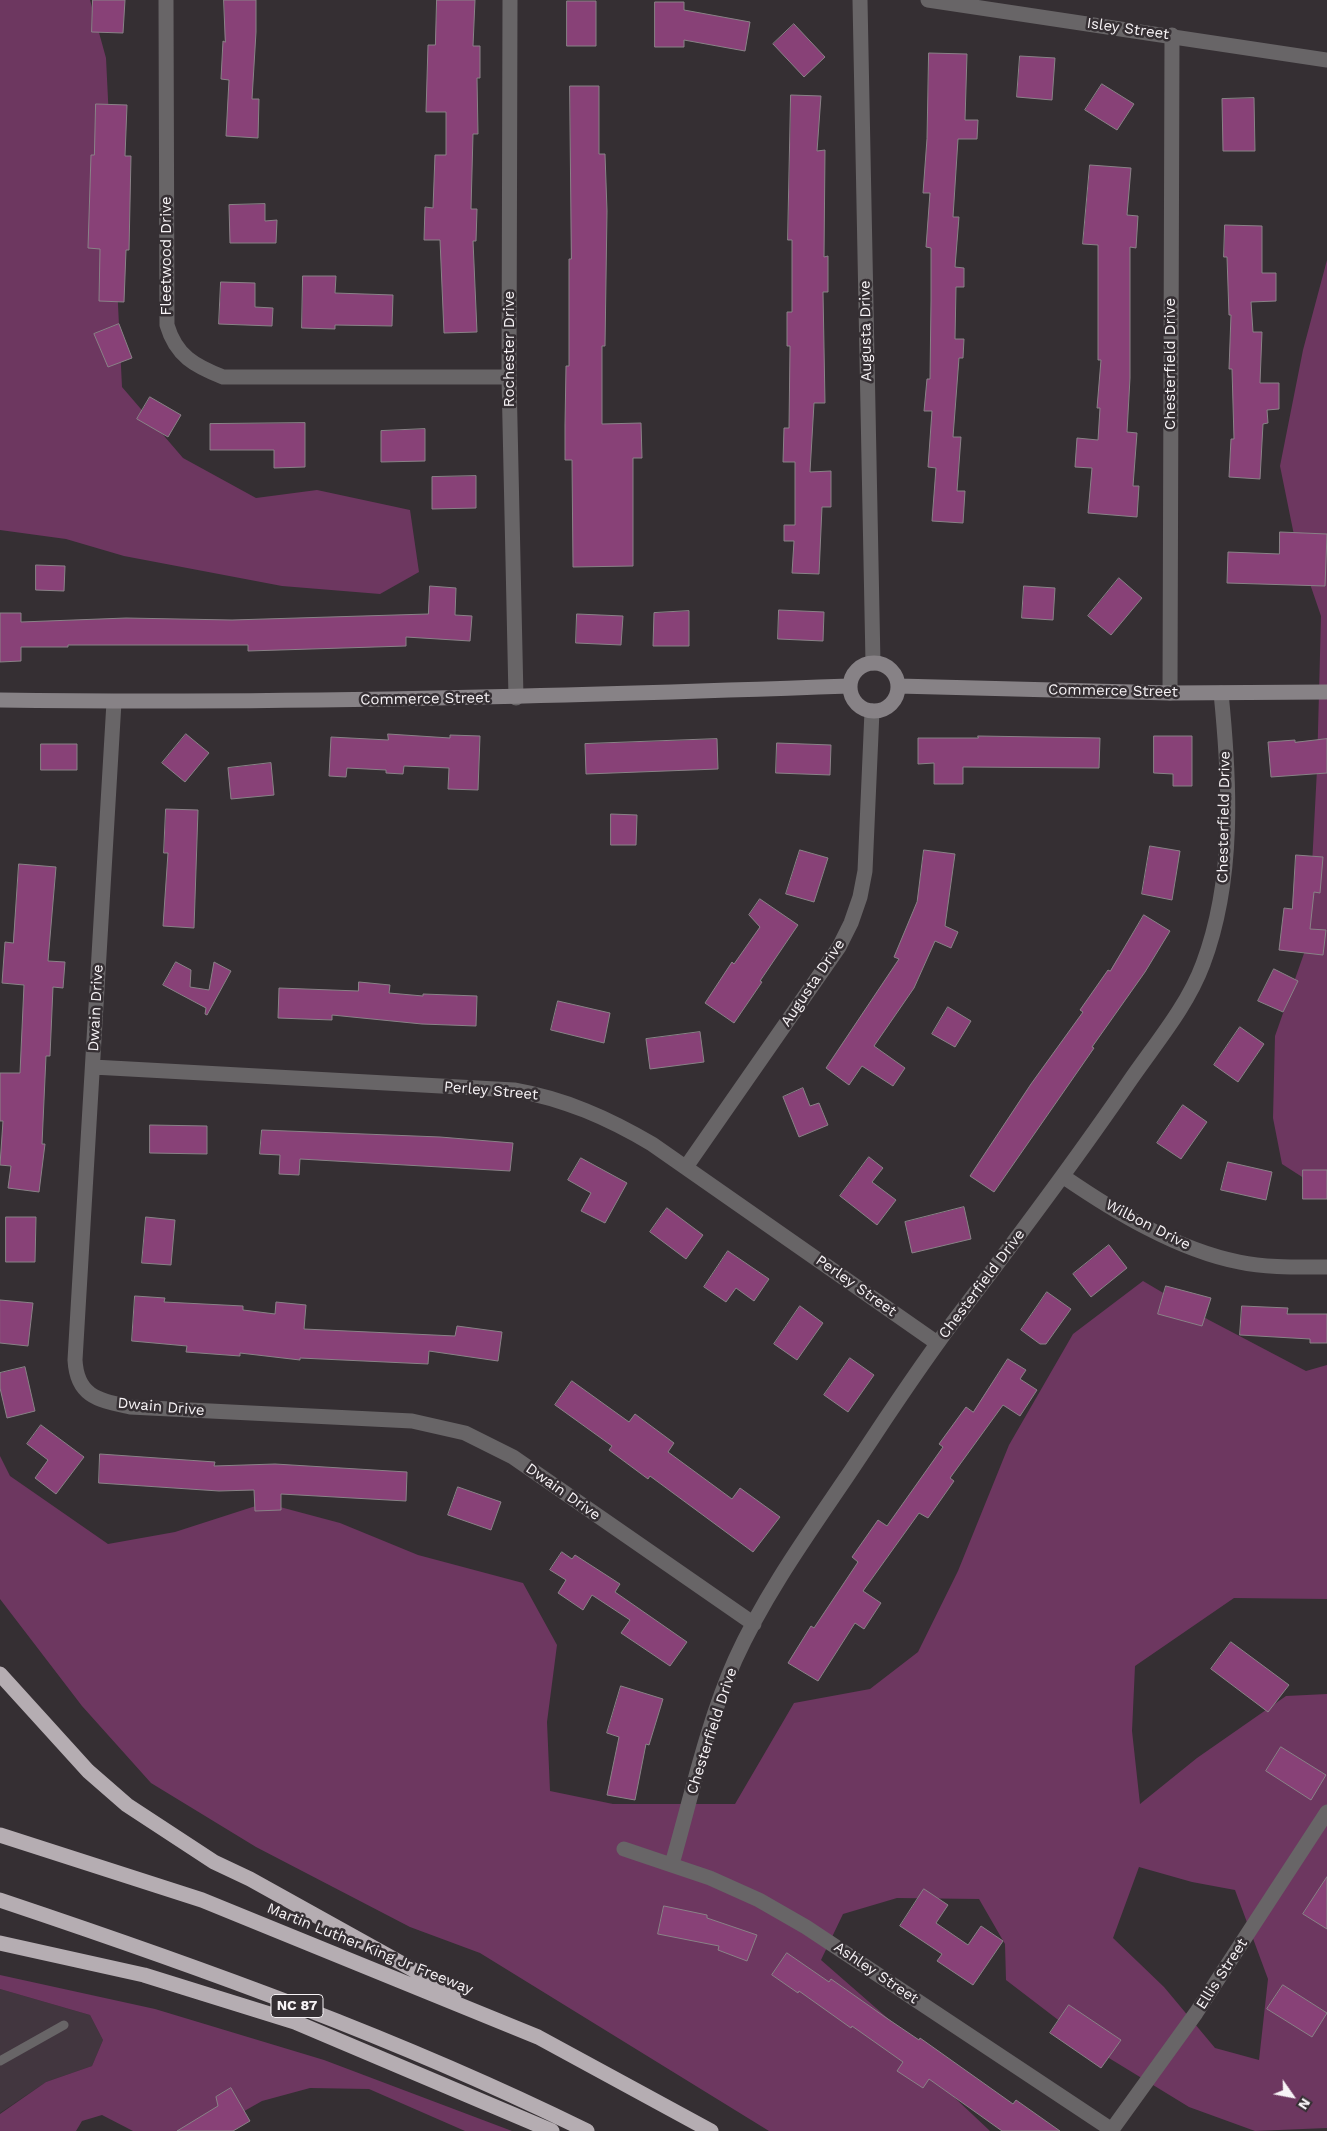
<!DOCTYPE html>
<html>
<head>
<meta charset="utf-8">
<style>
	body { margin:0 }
	#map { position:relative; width:1327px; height:2131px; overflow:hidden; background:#352f33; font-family:"Work Sans",sans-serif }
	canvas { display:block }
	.north { position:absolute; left:1267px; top:2071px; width:50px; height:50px; -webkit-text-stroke:4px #352f33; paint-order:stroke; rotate:123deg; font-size:14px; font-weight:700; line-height:20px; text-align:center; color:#f7f3f6 }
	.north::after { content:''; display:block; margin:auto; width:18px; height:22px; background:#f7f3f6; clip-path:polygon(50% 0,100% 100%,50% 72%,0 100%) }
</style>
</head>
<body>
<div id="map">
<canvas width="1327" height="2131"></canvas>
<div class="north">N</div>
</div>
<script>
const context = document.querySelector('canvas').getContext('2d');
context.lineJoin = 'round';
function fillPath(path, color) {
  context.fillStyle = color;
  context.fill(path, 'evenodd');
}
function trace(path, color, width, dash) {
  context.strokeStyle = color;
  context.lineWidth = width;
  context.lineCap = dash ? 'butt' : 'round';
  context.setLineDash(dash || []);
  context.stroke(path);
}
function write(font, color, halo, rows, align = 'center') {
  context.font = font + ' "Work Sans",sans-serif';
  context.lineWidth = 5;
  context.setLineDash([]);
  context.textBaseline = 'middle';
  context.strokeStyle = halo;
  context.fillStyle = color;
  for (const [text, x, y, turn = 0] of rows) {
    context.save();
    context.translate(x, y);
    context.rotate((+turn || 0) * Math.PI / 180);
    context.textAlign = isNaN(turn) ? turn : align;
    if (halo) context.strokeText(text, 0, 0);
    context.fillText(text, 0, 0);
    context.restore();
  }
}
const built = new Path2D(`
	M0,1989L90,2015L103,2040L92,2066L46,2082L0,2113Z`);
const green = new Path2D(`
	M0,0H90L106,58L122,387L183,458L256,498L317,490L410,510L419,572L380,594L282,586L124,556L66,539L0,530Z
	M1327,260V1193L1282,1164L1273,1118L1275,1036L1308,942L1317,769L1321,616L1295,540L1280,466L1303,350Z
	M1143,1281L1209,1320L1306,1371L1327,1365V1599L1234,1598L1135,1666L1132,1731L1140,1804L1197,1758L1286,1696L1327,1694V2128L1255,2131L1189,2107L1104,2055L1006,1980L1005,1944L979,1899L897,1898L843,1914L821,1960L892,2022L912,2051L956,2099L990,2131H769L480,1953L410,1927L256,1847L151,1783L82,1706L0,1599V1456L10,1476L108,1544L175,1532L265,1503L340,1523L418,1555L523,1583L557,1645L547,1722L550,1791L613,1804H735L794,1703L870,1689L918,1652L958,1571L1009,1445L1073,1334ZM1139,1867L1192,1882L1235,1890L1268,1979L1259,2060L1215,2048L1164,1987L1113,1938Z
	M0,1975L155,2009L324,2060L512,2131H465L369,2089L310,2088L262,2101L209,2131H133L102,2115L82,2121L76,2131H0V2114L46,2082L92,2066L103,2040L90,2015L0,1989Z`);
const building = new Path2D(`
	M93,0H125L123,33L92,32Z
	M224,0H256V32L252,99H259L258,138L226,136L229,80L221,79L223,41L225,42Z
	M437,0H475L473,46H480V78H477L478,134H473L471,209H477L476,241H473L477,332L444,333L440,240H424L425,207L433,208L435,155H446V112H426L428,45H435Z
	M567,1H596V46H567Z
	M655,2H684V10L750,22L745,51L684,40V47H655Z
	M794,24L825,57L804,77L773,44Z
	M929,53L967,54L965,120H978L977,139H958L953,217H959L955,267L964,268V287H956L955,339H964L963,358H959L953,437H961L957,491H965L963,523L932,521L936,468L928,467L932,411H924L927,379H930L931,301V248L926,247L930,193H923L927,139Z
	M1020,56L1055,58L1052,100L1017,97Z
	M1102,84L1134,104L1117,130L1085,110Z
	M570,86H599V154H605L607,211L605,346H602V424L641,423L642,458H633V566L573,567L572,460H565V425L566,366H569V259H571Z
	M791,95L821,96L817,151L825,150L824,257L828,256V292H823L825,403H814L810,472L831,471V507H822L819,574L792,573L794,541H784V525H795V462H783L784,428H789L790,346H787V312H792V240H788Z
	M1254,98L1255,151H1223L1222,99Z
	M96,104L127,105L125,156H131L129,250H126L124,302L99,301L100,249L88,248L91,155H94Z
	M1090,165L1131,168L1127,215L1138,216L1136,248L1130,247V378L1127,432L1137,433L1133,486H1139L1137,517L1088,513L1092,468L1075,467L1077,438L1098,440L1100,408H1097L1101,360H1098V245L1083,244Z
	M265,204V221L277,220L276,243H230L229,205Z
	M1225,225L1262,226V273H1276V301L1251,302L1253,332H1262L1260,383H1279V409L1267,410L1268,423L1263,424L1260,479L1229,477L1231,439H1234L1232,369H1229L1231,315H1229L1227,257H1224Z
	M303,276H336L335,293L393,295L392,326L335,325V329L302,328Z
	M221,282L255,283V307L273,308L272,326L219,324Z
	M119,324L132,358L108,367L94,334Z
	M150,397L181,415L168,437L137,419Z
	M305,423V467L274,468V450H210V424Z
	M425,429V461L381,462V431Z
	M476,476V508L432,509V477Z
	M1280,532L1327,534L1325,586L1227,583L1228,552L1279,554Z
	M36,565L65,566L64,591L36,590Z
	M1119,578L1142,598L1111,635L1088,616Z
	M430,586L456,588L455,615L472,616L470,641L406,637V646L248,651V645H68V647H21V661L0,662V613H21V622L126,618L232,620L428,614Z
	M1024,586L1055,588L1053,620L1022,618Z
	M779,610L824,612L823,641L778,639Z
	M689,611V646H653L654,613Z
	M577,614L623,616L621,645L576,643Z
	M186,734L209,753L185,782L162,763Z
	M388,734L450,738V735L480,736L478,790L448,789L449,768L404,766L403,774L386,773V770L347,768L346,777L329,776L331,737L388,740Z
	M978,736L1100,738L1099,768L963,767V784H934V763L918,764V738H978Z
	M1154,736H1192V786H1173V774L1154,773Z
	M717,739L718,769L586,774L585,744Z
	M1327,739V773L1271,777L1268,742L1295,740V742Z
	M777,743L831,745L830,775L776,773Z
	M41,744H77V770H41Z
	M271,763L274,795L231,799L228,768Z
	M166,809L198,810L194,928L163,926L168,853H164Z
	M611,814L637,815L636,845H611Z
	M1150,846L1180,851L1172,900L1142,894Z
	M800,850L828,858L814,902L786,894Z
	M924,850L955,854L945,926L958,932L951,948L935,941L914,988L874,1046L905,1068L893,1086L862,1066L849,1085L826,1068L899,959L894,957L917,902Z
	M1296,855L1323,857L1320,893L1314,892L1310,929L1326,930L1323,955L1279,950L1284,908L1292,909Z
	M19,864L56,867L48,961L65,962L63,988L53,987L50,1056H46L42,1144H45L39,1192L8,1188L11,1166L0,1165L3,1121H0V1073H20L24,985L2,983L5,942L13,943Z
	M760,899L798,925L760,981L762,982L734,1023L705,1003L732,962L734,964L760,927L749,915Z
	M1144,915L1170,931L1145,972L1092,1047L1094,1048L994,1192L970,1176L1031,1084L1083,1012L1080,1010L1108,970L1110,971Z
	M176,962L191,970L190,987L209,990L214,962L231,971L207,1015L205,1014L206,1008L163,985Z
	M1274,969L1298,981L1283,1012L1258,1001Z
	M359,982L390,985L389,993L423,996V994L477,996L476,1026L422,1024L332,1015V1020L278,1018L279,988L358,991Z
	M558,1001L610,1013L604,1043L551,1030Z
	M948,1007L971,1021L955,1047L932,1034Z
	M1240,1027L1264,1044L1238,1082L1214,1065Z
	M700,1032L704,1062L650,1069L646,1039Z
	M803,1088L810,1106L819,1103L828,1125L799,1137L783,1097Z
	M1183,1105L1207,1122L1181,1159L1157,1143Z
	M150,1125L207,1126V1154L150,1153Z
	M262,1130L440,1137L513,1143L510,1171L300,1159L299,1175L279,1174L280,1155L260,1154Z
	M869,1157L883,1168L872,1182L896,1200L877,1225L840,1196Z
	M581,1158L627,1183L605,1223L581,1211L591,1193L568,1180Z
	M1228,1162L1272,1172L1266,1200L1221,1190Z
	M1303,1170H1327V1199H1303Z
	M964,1207L971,1239L912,1253L905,1222Z
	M667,1208L703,1235L686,1259L650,1232Z
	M6,1217H36L35,1262H6Z
	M146,1217L175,1220L171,1265L142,1263Z
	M1109,1245L1127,1268L1091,1297L1073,1274Z
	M728,1251L769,1279L754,1301L736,1288L726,1302L704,1287Z
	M1166,1286L1211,1298L1202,1326L1158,1314Z
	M1047,1292L1071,1309L1046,1344H1040L1021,1330Z
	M135,1296L165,1298L164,1302L243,1306V1310L275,1314L276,1302L306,1305L304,1329L455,1336L457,1326L502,1332L498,1361L429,1351L428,1364L300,1358V1360L240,1353V1356L186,1352L187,1346L132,1341Z
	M0,1300L33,1303L28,1346L0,1343Z
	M800,1306L823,1323L797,1360L774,1344Z
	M1242,1306L1288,1308L1287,1314H1327V1343H1310V1339L1240,1335Z
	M850,1358L874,1375L848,1412L824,1395Z
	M1008,1359L1026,1370L1020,1379L1037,1390L1020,1416L1003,1405L950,1478L954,1481L928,1518L919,1513L863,1591L881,1603L864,1629L855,1623L818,1681L788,1663L811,1626L814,1628L858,1562L852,1557L878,1520L887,1526L943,1447L939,1444L966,1407L973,1412Z
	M25,1367L35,1411L7,1418L0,1388V1373Z
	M572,1381L629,1422L635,1414L674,1443L668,1452L732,1499L740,1488L780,1517L753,1552L650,1476L648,1479L609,1450L612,1446L555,1405Z
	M41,1425L84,1457L56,1494L35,1478L48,1460L27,1444Z
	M100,1454L215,1462L214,1466L275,1464L407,1472L406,1501L281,1494V1510L255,1511L254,1490L219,1491L99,1483Z
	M458,1487L501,1502L491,1530L448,1515Z
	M562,1552L572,1559L575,1555L620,1584L615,1592L687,1642L670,1666L621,1633L630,1620L592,1595L583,1610L558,1593L566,1580L550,1570Z
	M1231,1642L1289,1685L1268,1712L1211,1669Z
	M621,1686L663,1699L649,1745L646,1744L635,1800L607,1795L619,1737L607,1733Z
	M1281,1747L1326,1775L1311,1800L1266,1771Z
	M1327,1877V1929L1303,1914Z
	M924,1889L948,1905L936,1923L968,1945L981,1926L1003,1941L973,1985L937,1961L942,1954L900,1926Z
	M664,1906L707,1915V1918L757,1935L747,1961L718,1950L719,1946L658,1934Z
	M787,1953L829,1982L831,1979L885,2017L919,2040L920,2038L1013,2104L1016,2100L1060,2131H1002L929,2079L923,2088L897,2071L903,2062L852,2026L851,2028L799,1991L798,1993L772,1975Z
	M1283,1985L1327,2013L1312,2037L1267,2009Z
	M1069,2005L1121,2040L1101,2068L1050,2033Z
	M231,2088L250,2121L233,2131H177L218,2106L216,2097Z`);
const lane = new Path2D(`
	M0,2061L64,2025`);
const street = new Path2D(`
	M166,0L167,325C176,356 195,366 223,377H509
	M510,0L509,377L516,698
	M860,0L873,663
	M928,0L1327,60
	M1170,693L1172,35
	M114,702L75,1360C77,1397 99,1400 130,1407L412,1421L465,1433L513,1457L754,1624
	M93,1067L514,1090C565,1099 608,1118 652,1144L937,1343
	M686,1167L839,947L851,923L860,897L865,871L872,711
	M1064,1177C1115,1212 1178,1250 1239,1262C1267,1268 1298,1267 1327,1267
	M624,1849L710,1878L759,1900L806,1927L1112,2130
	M672,1864C691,1798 707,1723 735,1660C764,1596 806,1537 846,1478C883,1423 919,1366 960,1313C1018,1237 1075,1161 1129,1082C1155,1044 1187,1007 1203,964C1235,879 1230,782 1221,693
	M1111,2131L1196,2013L1327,1812`);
const secondary = new Path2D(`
	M850 687a24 24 0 1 1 48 0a24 24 0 1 1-48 0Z
	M898,686L1170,693L1327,692
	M0,700C283,704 566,696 850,686`);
const highway = new Path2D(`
	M0,1674L88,1771L127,1805L214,1862L250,1879L455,1993
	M0,1835L202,1900L538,2037L711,2131
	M0,1900C200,1967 398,2038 587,2131
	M0,1943L144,1975L295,2022L552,2131`);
const shields = [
	[297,2006,52]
];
const shieldNames = [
	["NC 87",297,2006]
];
const streetNames = [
	["Isley Street",1128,29,8],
	["Fleetwood Drive",167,256,-90],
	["Augusta Drive",866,331,-91],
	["Rochester Drive",510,349,-90],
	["Chesterfield Drive",1171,364,-90],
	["Commerce Street",1113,691,1],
	["Commerce Street",425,699,-1],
	["Chesterfield Drive",1224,817,-89],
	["Augusta Drive",813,983,-56],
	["Dwain Drive",96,1008,-87],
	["Perley Street",491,1091,5],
	["Wilbon Drive",1148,1225,27],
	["Chesterfield Drive",982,1284,-53],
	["Perley Street",856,1286,35],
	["Dwain Drive",161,1407,5],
	["Dwain Drive",563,1492,35],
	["Chesterfield Drive",712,1731,-72],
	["Martin Luther King Jr Freeway",370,1949,22],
	["Ashley Street",876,1973,34],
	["Ellis Street",1222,1974,-57]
];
fillPath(built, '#42363f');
fillPath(green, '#6d3760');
fillPath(building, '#884177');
trace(building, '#898287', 1);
trace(lane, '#686567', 9);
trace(street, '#686567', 15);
trace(secondary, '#878286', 15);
trace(highway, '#b5adb2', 15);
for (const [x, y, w] of shields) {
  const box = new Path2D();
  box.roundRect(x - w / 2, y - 11.5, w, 23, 4);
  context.fillStyle = '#352f33';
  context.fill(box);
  trace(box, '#f7f3f6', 1);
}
write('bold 14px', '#f7f3f6', null, shieldNames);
write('15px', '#f7f3f6', '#352f33', streetNames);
</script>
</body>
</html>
